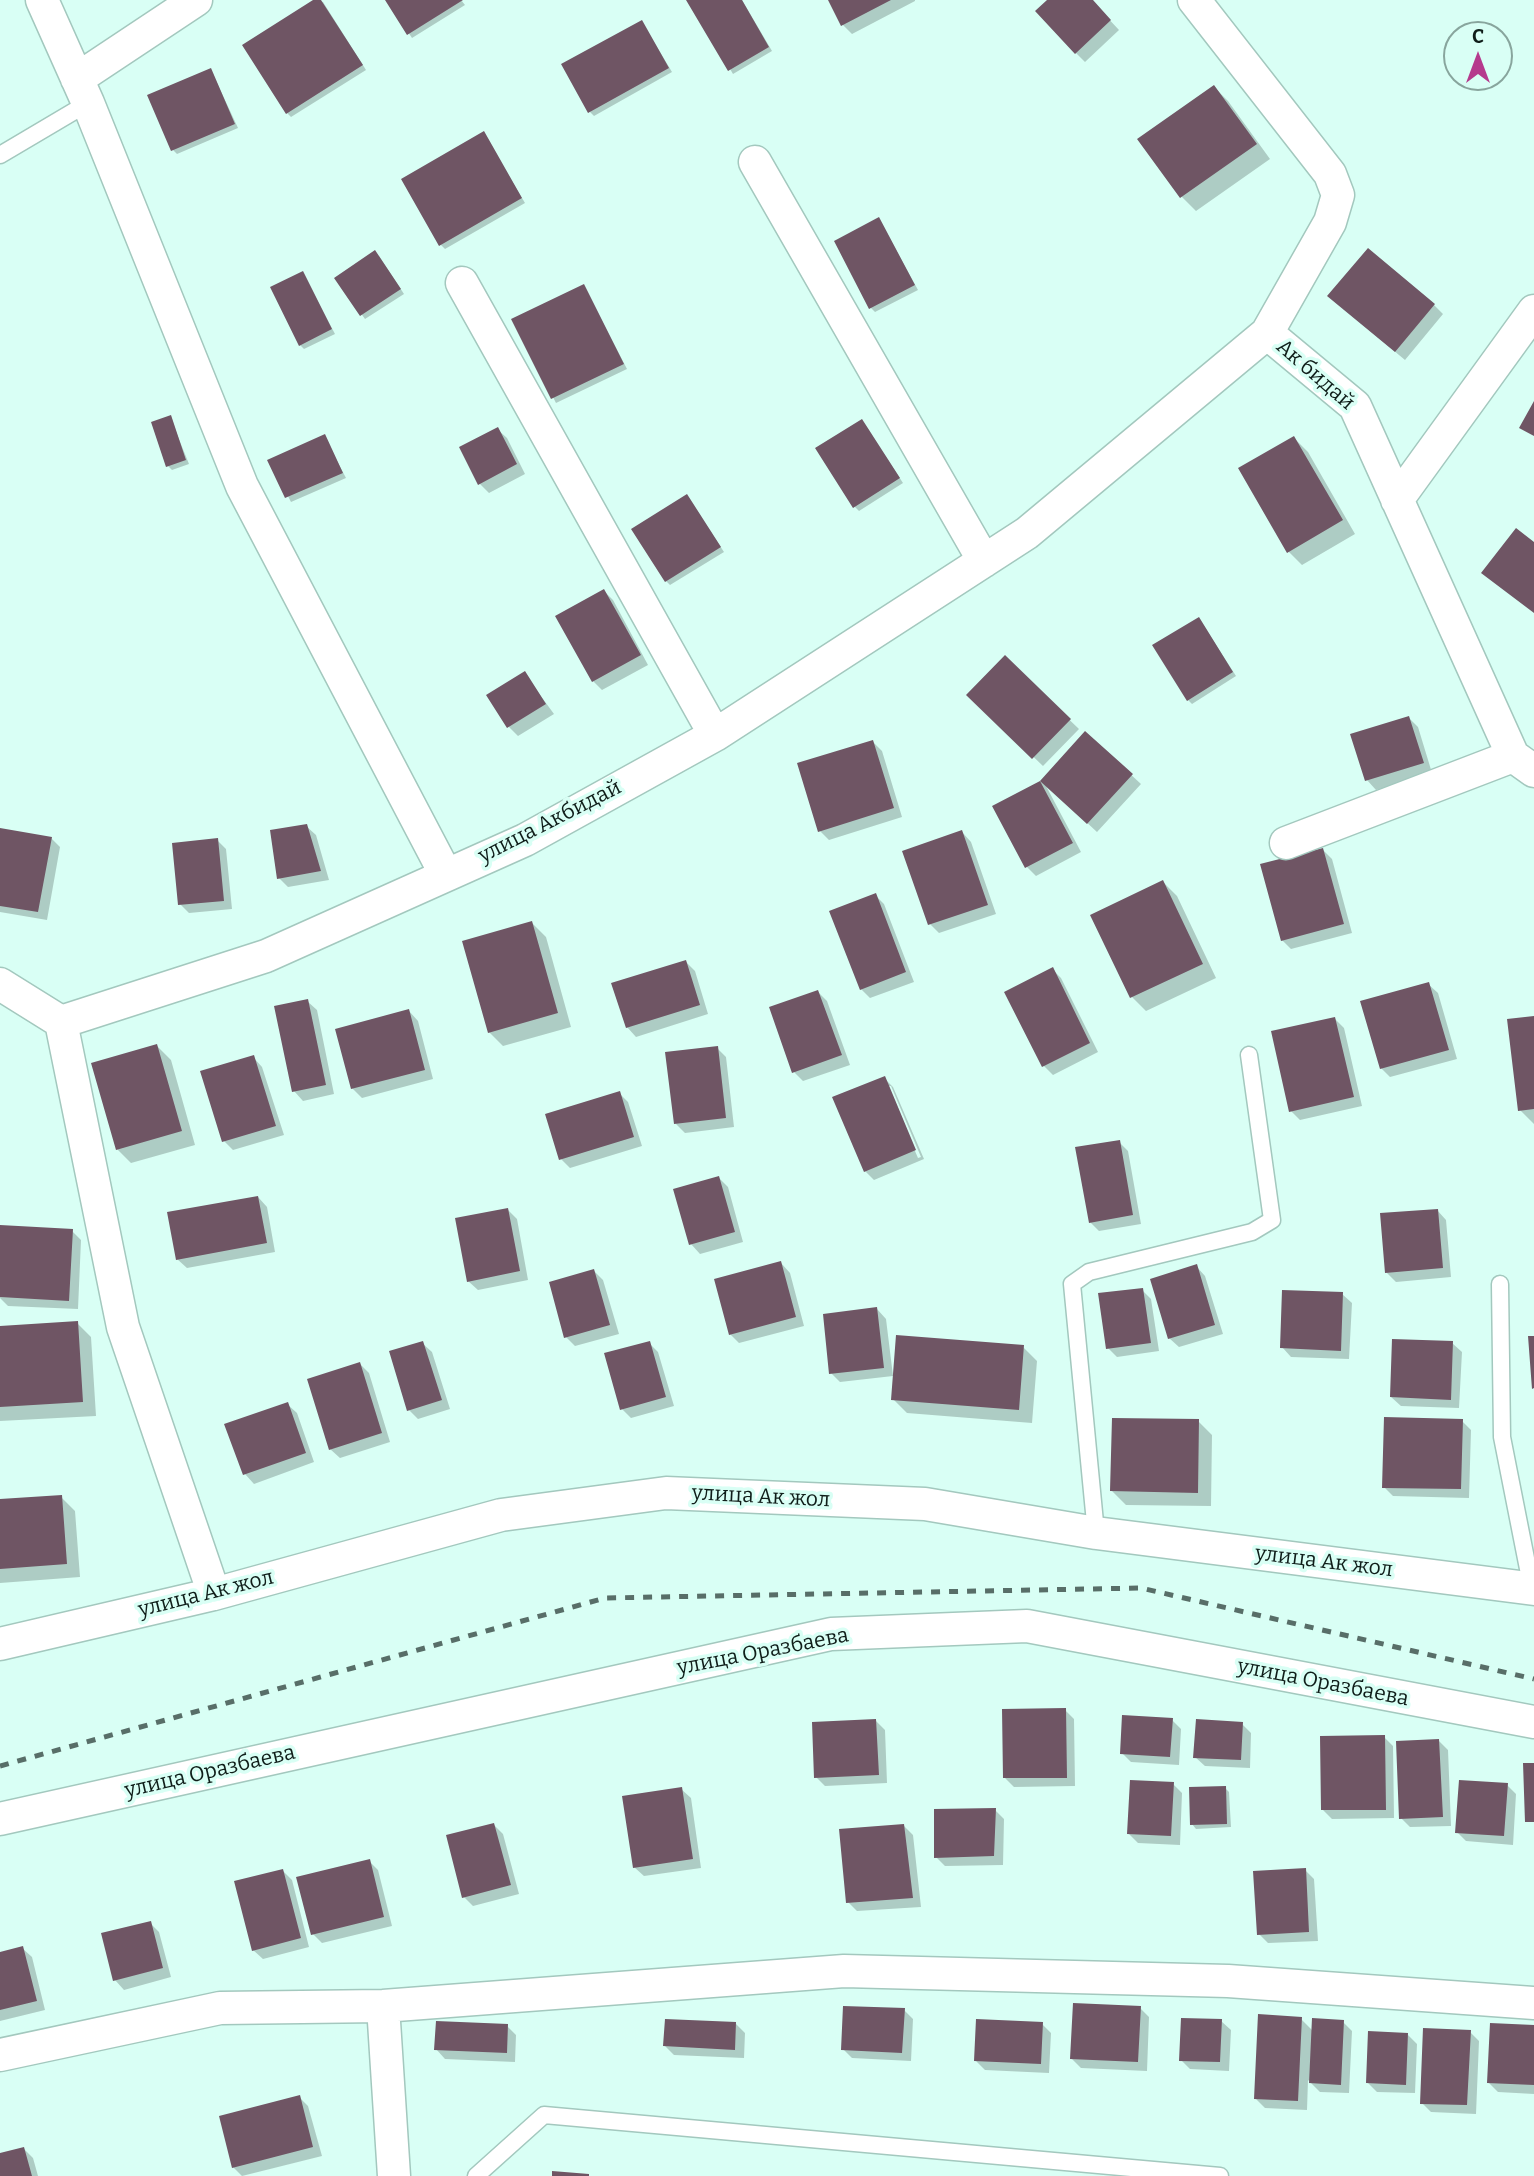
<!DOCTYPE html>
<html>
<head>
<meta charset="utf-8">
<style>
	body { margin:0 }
	#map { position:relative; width:1534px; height:2176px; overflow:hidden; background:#d9fff5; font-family:Bitter,serif }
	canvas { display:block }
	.north { position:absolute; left:1443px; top:21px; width:70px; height:70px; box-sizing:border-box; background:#d9fff5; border:2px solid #88a59d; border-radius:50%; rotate:0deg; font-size:19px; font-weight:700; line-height:28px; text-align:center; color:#0f1d19 }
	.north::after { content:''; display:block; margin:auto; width:24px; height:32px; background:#b53a8d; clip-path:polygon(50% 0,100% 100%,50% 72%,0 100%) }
</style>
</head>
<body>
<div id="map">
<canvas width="1534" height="2176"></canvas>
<div class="north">С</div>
</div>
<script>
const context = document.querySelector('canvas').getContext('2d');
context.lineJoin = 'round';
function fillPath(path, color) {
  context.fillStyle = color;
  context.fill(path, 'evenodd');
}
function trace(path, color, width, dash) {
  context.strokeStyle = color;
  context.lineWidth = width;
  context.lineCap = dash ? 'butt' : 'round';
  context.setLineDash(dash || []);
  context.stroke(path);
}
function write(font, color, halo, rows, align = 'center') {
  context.font = font + ' Bitter,serif';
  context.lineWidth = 7;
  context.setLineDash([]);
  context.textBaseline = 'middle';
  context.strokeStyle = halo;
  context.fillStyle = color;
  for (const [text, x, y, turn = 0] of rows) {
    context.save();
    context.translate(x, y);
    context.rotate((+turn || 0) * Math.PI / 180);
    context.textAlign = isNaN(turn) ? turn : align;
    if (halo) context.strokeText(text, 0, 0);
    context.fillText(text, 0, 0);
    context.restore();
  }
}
const shadow = new Path2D(`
	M316,0L323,2L366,70L291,117L287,113Z
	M387,0H461L465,5L412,38Z
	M689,0H742L772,51L733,74Z
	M830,0H915V1L852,34L843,25Z
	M1049,0H1091L1119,30L1085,62L1076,53Z
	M642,22L672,72L594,116L590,112Z
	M211,70L238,128L177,154L173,150Z
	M1214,87L1228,101L1270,159L1196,211L1182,197L1140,139Z
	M484,134L525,203L445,249L441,245Z
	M879,219L918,290L875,312L871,308Z
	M379,256L404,294L365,319L336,278Z
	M303,273L335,334L304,349L300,345Z
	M584,286L627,369L556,403L514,320Z
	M1339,305H1434L1443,314L1405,360Z
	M170,417L189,464L172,470L168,466Z
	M862,421L903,483L859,511L855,507Z
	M497,429L507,438L525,474L489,493L480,484Z
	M324,436L346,478L291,502L270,461Z
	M1294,438L1308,452L1355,534L1302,565L1288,551Z
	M687,496L724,552L670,585L666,581Z
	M604,591L613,600L648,665L602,690L593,681Z
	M1202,623L1236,676L1192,704L1188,700Z
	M1005,658L1079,729L1043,766L969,695Z
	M524,673L554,714L518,736L509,727Z
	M1409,718L1418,727L1432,773L1376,790L1367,780Z
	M1086,733L1141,784L1097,832L1045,784L1081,852L1036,876L1027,867L994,807L1041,782Z
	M873,742L882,751L902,817L829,840L820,831Z
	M306,826L316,835L329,880L288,887L279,878Z
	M0,829L51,838L60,847L47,920L0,912Z
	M962,832L971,842L996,914L939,933L930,924Z
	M217,840L226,849L232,909L189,913L180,904Z
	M1323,850L1332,859L1352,933L1291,949L1282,940Z
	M1163,882L1177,896L1216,978L1146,1011L1132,997Z
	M875,895L884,904L914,982L870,998L861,989Z
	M532,923L546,937L571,1027L503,1046L489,1032Z
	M686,962L695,971L708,1014L636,1037L627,1027Z
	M1052,969L1061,978L1098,1052L1053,1075L1043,1065Z
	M1428,984L1438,993L1457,1059L1390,1077L1381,1068Z
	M818,992L827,1001L850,1065L803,1081L794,1072Z
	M307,1001L317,1010L334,1094L303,1101L294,1091Z
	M409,1011L418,1021L433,1079L362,1098L352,1088Z
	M1534,1018V1124L1520,1110Z
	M1335,1019L1344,1028L1362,1106L1300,1120L1291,1111Z
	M157,1046L171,1060L195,1145L131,1163L117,1149Z
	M717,1048L726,1057L734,1127L685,1133L676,1124Z
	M253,1057L262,1067L284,1135L233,1150L224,1141Z
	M884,1078L893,1087L924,1159L874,1180L865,1171ZM887,1086H891L921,1157L918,1158Z
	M619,1093L628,1102L642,1146L570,1168L561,1159Z
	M1119,1142L1128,1151L1141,1224L1099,1231L1090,1222Z
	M719,1178L728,1187L743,1242L700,1254L691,1244L676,1190Z
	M258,1197L267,1207L275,1252L187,1268L177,1259Z
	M508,1210L517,1219L528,1280L478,1290L468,1281Z
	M1437,1210L1446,1220L1451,1277L1396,1282L1386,1272Z
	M72,1231L81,1240L78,1309L8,1306L0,1298V1269Z
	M781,1263L790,1273L804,1326L739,1343L730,1334Z
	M1196,1266L1205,1276L1223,1334L1179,1347L1169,1338Z
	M594,1271L603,1280L619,1334L575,1346L566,1337Z
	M1142,1290L1151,1299L1159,1351L1117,1357L1108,1348Z
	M1342,1294L1352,1303L1349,1359L1291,1357L1282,1347Z
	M877,1309L886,1319L893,1376L840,1382L831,1373Z
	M77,1323L91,1337L96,1416L0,1421V1327Z
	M422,1343L432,1352L450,1409L418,1419L409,1410Z
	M649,1343L658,1352L674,1406L631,1418L622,1409Z
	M1452,1343L1462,1352L1459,1408L1401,1406L1391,1397Z
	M1023,1347L1037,1361L1032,1423L907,1413L893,1399Z
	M360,1364L369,1373L390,1442L340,1458L330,1449Z
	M287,1404L297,1413L314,1462L254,1484L245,1474Z
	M1198,1421L1212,1435L1211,1506L1126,1505L1112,1491Z
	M1462,1421L1471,1430L1469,1498L1393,1496L1384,1487Z
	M61,1497L75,1511L80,1577L0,1583V1501Z
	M1065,1710L1074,1719L1075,1786L1014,1787L1005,1778Z
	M1172,1720L1181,1729L1179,1765L1131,1762L1122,1753Z
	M876,1721L885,1730L887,1783L825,1786L816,1777Z
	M1242,1724L1251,1733L1250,1768L1205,1766L1195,1757Z
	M1384,1737L1393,1746L1394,1818L1332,1819L1323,1810Z
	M1439,1741L1448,1750L1451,1826L1410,1827L1401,1818Z
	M1173,1784L1182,1793L1180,1845L1138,1843L1129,1834Z
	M1507,1785L1516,1794L1513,1845L1466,1841L1457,1832Z
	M1225,1788L1229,1792L1231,1827L1196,1829L1192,1824Z
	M681,1789L691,1798L701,1868L644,1876L634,1867Z
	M995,1810L1004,1819L1003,1865L945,1866L936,1857Z
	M494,1825L503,1834L519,1894L473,1906L464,1897Z
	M904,1826L913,1835L921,1907L857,1911L848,1902Z
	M369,1861L378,1870L392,1926L322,1943L313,1934Z
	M1305,1870L1314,1879L1318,1941L1268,1943L1259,1934Z
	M283,1871L292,1880L309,1947L263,1959L253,1950Z
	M150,1923L159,1932L171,1977L124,1990L115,1980Z
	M22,1948L32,1957L45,2010L0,2021V1953Z
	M1140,2008L1149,2017L1147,2071L1081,2068L1072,2059Z
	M904,2010L913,2019L911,2061L852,2058L843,2049Z
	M1301,2019L1313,2031L1343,2022L1352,2031L1349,2093L1320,2092L1308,2080L1307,2110L1265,2108L1256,2099Z
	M1221,2021L1231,2030L1229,2071L1190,2069L1181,2060Z
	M736,2024L745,2033L744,2058L674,2055L665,2046Z
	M1042,2024L1051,2033L1049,2073L985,2070L976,2061Z
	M507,2026L516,2035L515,2062L445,2059L436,2049Z
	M1534,2027V2094L1498,2092L1489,2083Z
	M1470,2032L1479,2041L1476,2114L1431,2112L1422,2103Z
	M1408,2035L1417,2044L1415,2093L1377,2092L1368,2083Z
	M299,2097L308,2106L322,2156L242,2176L233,2167Z
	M24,2149L33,2158L38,2176H0V2155Z`);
const building = new Path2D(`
	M313,0H321L363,65L286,114L242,45Z
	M385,0H463L407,35Z
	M686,0H742L769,47L728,71Z
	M828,0H891L841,26Z
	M1047,0H1093L1111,20L1075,54L1035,11Z
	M642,20L669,68L588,113L561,64Z
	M211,68L235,124L171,151L147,95Z
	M1214,85L1257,144L1180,198L1137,139Z
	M484,131L522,198L439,246L401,179Z
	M879,217L915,285L869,309L834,241Z
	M1368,248L1435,304L1395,352L1327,296Z
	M375,250L401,289L360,316L334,278Z
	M303,271L332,329L299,346L270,287Z
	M584,284L624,364L551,399L511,319Z
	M1534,401V436L1519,428Z
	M171,415L186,460L166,467L151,422Z
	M862,419L900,478L853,508L815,448Z
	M498,427L517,464L478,485L459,447Z
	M325,434L343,473L285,498L267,460Z
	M1294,436L1343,520L1287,553L1238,468Z
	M687,494L721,547L665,582L631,529Z
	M1516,528L1534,542V613L1481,573Z
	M604,589L641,655L592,682L555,616Z
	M1199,617L1233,672L1187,701L1152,645Z
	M1005,655L1071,719L1032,759L966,695Z
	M525,671L546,704L507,728L486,695Z
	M1409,716L1424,763L1365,781L1350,734Z
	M1085,731L1133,774L1087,824L1040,781L1073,843L1025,868L992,806L1040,781Z
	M873,740L894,808L818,832L797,763Z
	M307,824L321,871L277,879L270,830Z
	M0,828L52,837L38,912L0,906Z
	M962,830L988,905L928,925L902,851Z
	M218,838L224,901L178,905L172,843Z
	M1323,848L1344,924L1281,941L1260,864Z
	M1163,880L1203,964L1130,998L1090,915Z
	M876,893L906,972L860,990L829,911Z
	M532,921L558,1013L488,1033L462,941Z
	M686,960L700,1005L626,1028L611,983Z
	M1053,967L1090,1043L1042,1067L1004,992Z
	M1429,982L1449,1050L1380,1069L1360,1001Z
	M818,990L842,1055L792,1073L769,1007Z
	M308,999L326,1085L292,1092L274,1006Z
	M409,1009L425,1070L351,1089L335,1029Z
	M1534,1016V1109L1518,1111L1507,1019Z
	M1335,1017L1354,1097L1289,1112L1271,1031Z
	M157,1044L182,1131L116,1150L91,1063Z
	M718,1046L726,1118L674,1124L665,1052Z
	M254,1055L276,1126L222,1142L200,1071Z
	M885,1076L916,1150L864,1172L832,1097Z
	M620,1091L634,1137L559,1160L545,1114Z
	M1120,1140L1133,1215L1089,1223L1075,1147Z
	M719,1176L735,1232L689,1245L673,1189Z
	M258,1196L267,1243L176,1260L167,1212Z
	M508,1208L520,1271L467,1282L455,1218Z
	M1438,1209L1443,1268L1385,1273L1380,1213Z
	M0,1225L73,1229L69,1301L0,1297Z
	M781,1261L796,1317L729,1335L714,1279Z
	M1197,1264L1215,1325L1168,1339L1150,1279Z
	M594,1269L610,1325L564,1338L549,1282Z
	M1143,1288L1151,1343L1106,1349L1098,1293Z
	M1282,1290L1343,1292L1341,1351L1280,1348Z
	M877,1307L884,1368L829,1374L823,1314Z
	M78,1321L83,1402L0,1407V1326Z
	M896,1335L1024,1345L1019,1410L891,1400Z
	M1528,1336H1534V1388L1532,1389Z
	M1392,1339L1453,1341L1451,1400L1390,1397Z
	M423,1341L442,1400L407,1411L389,1351Z
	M650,1341L666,1397L620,1410L604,1353Z
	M360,1362L382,1433L329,1450L307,1379Z
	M288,1402L306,1453L243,1475L224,1424Z
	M1384,1417L1463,1419L1461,1489L1382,1488Z
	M1112,1418L1199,1419L1198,1493L1110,1491Z
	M62,1495L67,1564L0,1569V1499Z
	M1066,1708L1067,1778H1003L1002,1709Z
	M1122,1715L1173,1718L1170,1757L1120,1754Z
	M876,1719L879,1775L814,1778L812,1722Z
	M1196,1719L1243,1722L1241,1760L1193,1758Z
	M1385,1735L1386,1810H1321L1320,1736Z
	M1439,1739L1443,1817L1399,1819L1396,1741Z
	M1523,1763H1534V1822H1525Z
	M1130,1780L1174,1782L1171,1836L1127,1834Z
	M1459,1780L1508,1783L1504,1836L1455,1833Z
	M1226,1786L1227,1824L1190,1825L1189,1787Z
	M682,1787L693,1859L633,1868L622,1796Z
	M996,1808L994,1856L934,1858V1809Z
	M494,1823L511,1885L462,1898L446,1835Z
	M904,1824L913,1898L846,1903L839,1829Z
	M370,1859L384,1917L311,1935L296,1877Z
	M1306,1868L1309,1932L1257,1935L1253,1871Z
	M283,1869L301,1938L252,1951L234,1881Z
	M151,1921L163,1968L113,1981L101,1933Z
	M23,1946L37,2001L0,2010V1952Z
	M1073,2003L1141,2006L1138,2062L1070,2059Z
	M843,2006L905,2008L902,2053L841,2050Z
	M1258,2014L1302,2017L1298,2101L1254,2099Z
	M1181,2018L1222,2019L1220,2062L1179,2061Z
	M1312,2018L1344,2020L1341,2085L1309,2083Z
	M665,2019L736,2022L735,2050L663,2046Z
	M976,2019L1043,2022L1041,2064L974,2061Z
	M436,2021L508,2024L507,2053L434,2050Z
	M1490,2023L1534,2025V2085L1487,2083Z
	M1423,2028L1471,2030L1467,2105L1420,2104Z
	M1368,2031L1408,2033L1406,2085L1366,2083Z
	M300,2095L313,2147L232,2168L219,2116Z
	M24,2147L32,2176H0V2153Z
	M552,2171L589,2174V2176H552Z`);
const lane = new Path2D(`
	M0,155L88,103
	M1500,1284L1502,1437L1532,1589
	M1096,1533L1072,1284L1089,1272L1252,1232L1272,1220L1249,1055
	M476,2176L544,2115L1220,2176`);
const street = new Path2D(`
	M42,0L88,103L242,486L445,873
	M1194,0L1330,174L1338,195L1330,222L1267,333
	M77,79L196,0
	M755,162L984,561
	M462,283L715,735
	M1397,500L1534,311
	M1286,843L1513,756
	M0,984L61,1022L266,956L525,840L715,735L1027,533L1267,333L1355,406L1513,756L1534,771
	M61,1022L123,1327L214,1594
	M0,1644L214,1594L501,1515L666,1493L925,1504L1096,1533L1534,1589
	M0,1819L831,1634L1027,1626L1534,1722
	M383,2006L394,2176
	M0,2055L220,2008L383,2006L844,1971L1228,1981L1534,2003`);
const rail = new Path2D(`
	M0,1766L605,1598L1141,1588L1534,1679`);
const streetNames = [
	["Ак бидай",1315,375,41],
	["улица Акбидай",550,822,-27],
	["улица Ак жол",761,1497,3],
	["улица Ак жол",1324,1562,7],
	["улица Ак жол",206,1594,-14],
	["улица Оразбаева",763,1652,-11],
	["улица Оразбаева",1323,1683,11],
	["улица Оразбаева",210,1772,-13]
];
fillPath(shadow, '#0003');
fillPath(building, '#6f5564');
trace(lane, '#a3c8be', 19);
trace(street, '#a3c8be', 35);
trace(lane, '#fff', 16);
trace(street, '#fff', 32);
trace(rail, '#586e68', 5, [9, 9]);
write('21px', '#0f1d19', '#d9fff5', streetNames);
</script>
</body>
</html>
